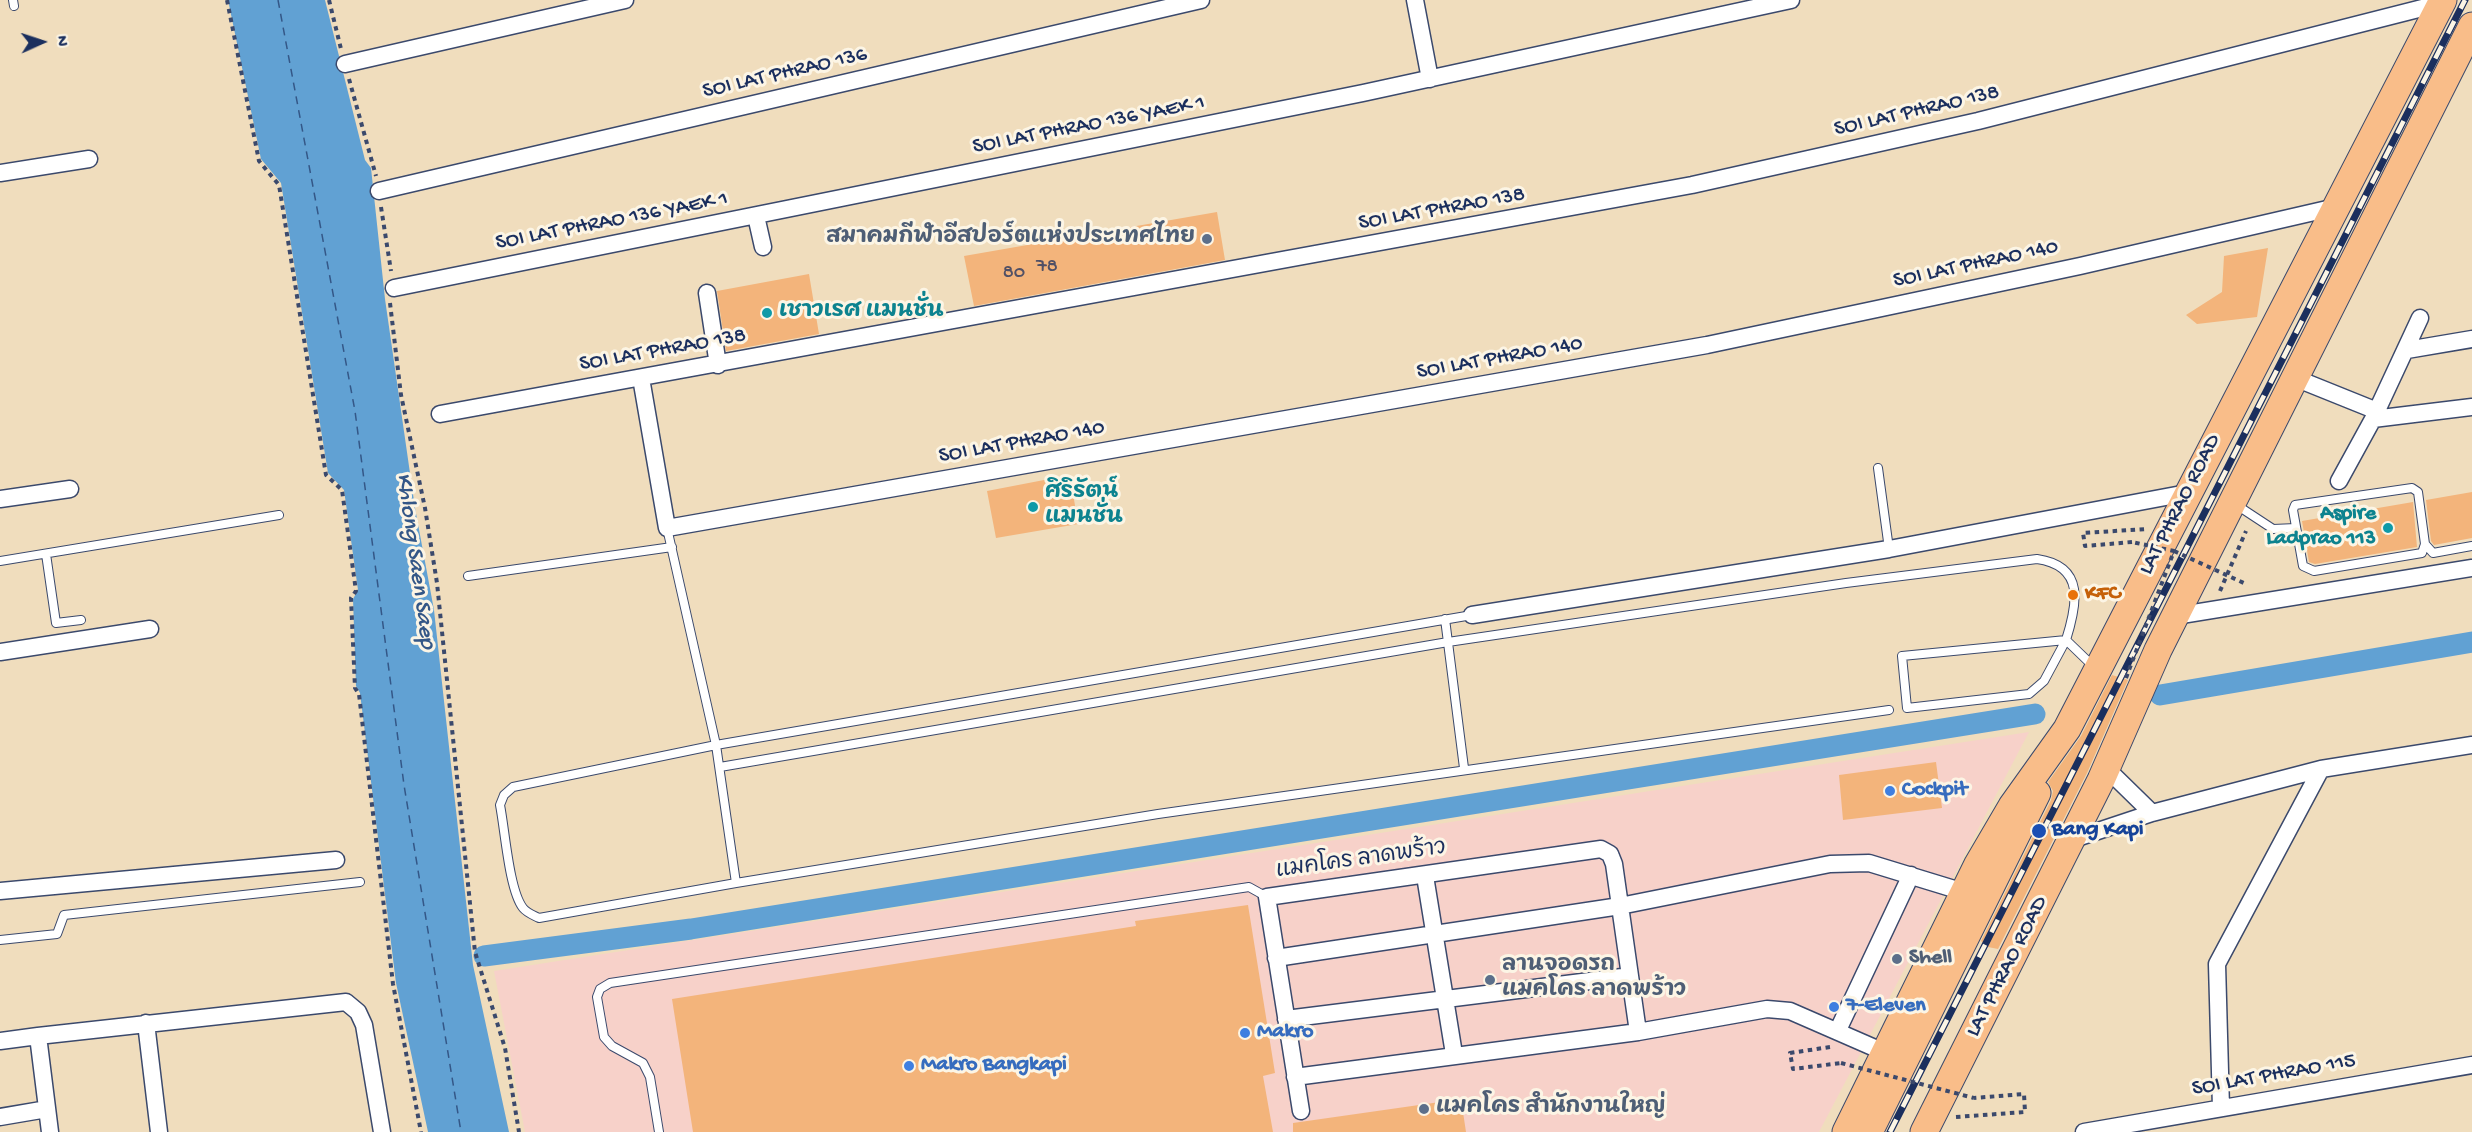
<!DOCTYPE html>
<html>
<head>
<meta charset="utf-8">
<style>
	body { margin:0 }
	#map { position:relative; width:2472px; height:1132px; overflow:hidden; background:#f0ddbd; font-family:"Gochi Hand",sans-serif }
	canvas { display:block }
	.north { position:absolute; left:12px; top:12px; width:60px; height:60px; -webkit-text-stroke:4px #fcf5e5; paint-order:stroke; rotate:87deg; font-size:16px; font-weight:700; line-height:24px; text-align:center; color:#1b2f5e }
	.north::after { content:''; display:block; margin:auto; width:21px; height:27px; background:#1b2f5e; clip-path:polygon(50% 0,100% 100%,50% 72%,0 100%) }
</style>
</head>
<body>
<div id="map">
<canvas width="2472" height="1132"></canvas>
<div class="north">N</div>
</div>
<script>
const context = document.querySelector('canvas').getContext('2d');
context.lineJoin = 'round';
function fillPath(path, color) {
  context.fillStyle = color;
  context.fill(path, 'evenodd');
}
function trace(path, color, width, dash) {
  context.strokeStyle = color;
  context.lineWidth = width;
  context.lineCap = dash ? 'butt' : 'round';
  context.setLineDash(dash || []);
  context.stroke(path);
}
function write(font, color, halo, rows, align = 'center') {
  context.font = font + ' "Gochi Hand","Playpen Sans Thai",sans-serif';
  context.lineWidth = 6;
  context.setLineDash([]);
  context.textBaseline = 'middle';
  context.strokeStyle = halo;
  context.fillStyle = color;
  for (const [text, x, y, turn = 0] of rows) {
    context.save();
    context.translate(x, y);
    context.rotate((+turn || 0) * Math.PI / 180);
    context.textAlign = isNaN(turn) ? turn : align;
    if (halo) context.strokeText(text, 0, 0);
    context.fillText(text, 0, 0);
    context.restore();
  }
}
const built = new Path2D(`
	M2029,732L1819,1132H525L494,971Z`);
const water = new Path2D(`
	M228,0H325L365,160L371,168L385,299L415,508L434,610L473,965L509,1132H428L396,983L360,693L356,686L353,599L358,590L344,490L328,473L281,183L261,159Z`);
const canal = new Path2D(`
	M2160,695L2472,642
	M484,956L691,929L2035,714`);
const ferry = new Path2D(`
	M278,0L355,411L404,785L461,1132`);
const building = new Path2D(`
	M1217,212L1225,260L974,306L964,256Z
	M2268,248L2257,317L2197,324L2186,315L2222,292L2224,256Z
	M809,274L819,334L726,351L717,291Z
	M1070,475L1078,524L996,538L987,491Z
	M2472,492V538L2434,545L2431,541L2426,500Z
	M2413,502L2417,547L2315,564L2309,562L2302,521Z
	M2112,675L2128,680L2087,773L1998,949L1988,947L1981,941L2051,800L2053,791L2048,782L2081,736Z
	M1936,762L1942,808L1843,820L1839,775Z
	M1248,905L1275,1073L1263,1076L1273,1132H693L672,999L1136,926L1135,921Z
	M1461,1099L1466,1132H1293V1123Z`);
const path = new Path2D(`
	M227,0L259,161L279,185L326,475L342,490L356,591L351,598L355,688L359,694L393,984L421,1132
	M329,0L341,49
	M349,79L376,176
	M381,207L391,271
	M390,303L401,395L425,508L437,583L475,952L505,1048L519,1132
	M2132,542L2085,546L2083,533L2147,529
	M2220,591L2246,531
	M1830,1047L1790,1053L1793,1069L1841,1063
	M1956,1117L2025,1112L2024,1094L1974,1098`);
const lane = new Path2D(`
	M13,0L14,6
	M1878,468L1889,549
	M2412,488L2418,492L2425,544L2422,553L2314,571L2303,566L2293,510L2295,505Z
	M2235,504L2273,529L2296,528
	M667,528L716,745L736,883L1158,814L1889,710
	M2425,544L2433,553L2472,546
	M46,554L56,623L81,620
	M0,561L279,515
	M468,576L672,547
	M1445,619L1464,768
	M2066,640L2044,681L2029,694L1907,708L1902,656Z
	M720,767L1448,642L1846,583L2037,559C2086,566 2077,605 2066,640L2094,667
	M736,883L539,918C533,915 527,913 523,908C509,890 505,830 500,805L504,795L513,787L716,745L1472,615
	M0,940L57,934L64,915L360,882
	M659,1132L650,1077L643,1063L612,1046L604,1037L597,997L600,989L610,983L1249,887L1267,897`);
const street = new Path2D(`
	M1415,0L1430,79
	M345,64L625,0
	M0,173L89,159
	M379,191L1201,0
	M756,216L763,247
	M394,288L1363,93L1791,0
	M707,293L718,365
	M2407,350L2472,339
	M641,378L667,528L1707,345L2080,266L2336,207
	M2295,378L2377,411
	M440,414L1692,185L1978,121L2442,3
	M2373,419L2472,407
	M2339,481L2373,419L2420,318
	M0,499L70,489
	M1472,615L1889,549L2187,493
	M2175,616L2472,568
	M0,652L150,629
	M2107,769L2152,813
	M2071,840L2152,813L2321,769L2472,745
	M1425,876L1454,1054
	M0,891L336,860
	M1276,958L1620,906L1830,864L1869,863L1964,892
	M1286,1019L1630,976
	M146,1023L159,1132
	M1838,1030L1911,875
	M0,1041L38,1036
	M1295,1077L1638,1032L1767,1009L1790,1011L1884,1052
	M2221,1108L2217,964L2321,769
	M1301,1111L1267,897L1601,849L1610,854L1614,864L1638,1032
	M0,1117L47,1109
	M50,1132L38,1036L346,1002L358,1012L364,1025L382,1132
	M2084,1132L2472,1065`);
const primary = new Path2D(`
	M1846,1132L1978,864L2012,806L2067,729L2443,0
	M1869,1132L2037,793
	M1924,1132L2101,780L2158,650L2472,26`);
const rail = new Path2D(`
	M1890,1132L2465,0`);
const pathBridge = new Path2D(`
	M2174,551L2246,584
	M2126,678L2174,551L2132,542
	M1841,1063L1974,1098`);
const markers = [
	[1207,239,6,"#5c6f8a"],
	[767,313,6,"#0f9aa8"],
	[1033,507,6,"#0f9aa8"],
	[2388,528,6,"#0f9aa8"],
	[2073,595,6,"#e8710a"],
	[1890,791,6,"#3f7fe0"],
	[2039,831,8,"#1a4fb4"],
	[1897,959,6,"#5c6f8a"],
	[1490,980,6,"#5c6f8a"],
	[1834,1007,6,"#3f7fe0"],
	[1245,1033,6,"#3f7fe0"],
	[909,1066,6,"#3f7fe0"],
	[1424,1109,6,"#5c6f8a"]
];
const numberNames = [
	["78",1047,268],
	["80",1014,274]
];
const streetNames = [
	["SOI LAT PHRAO 136",785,74,-13],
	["SOI LAT PHRAO 138",1917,112,-13],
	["SOI LAT PHRAO 136 YAEK 1",1089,126,-11],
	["SOI LAT PHRAO 138",1442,210,-10],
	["SOI LAT PHRAO 136 YAEK 1",612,222,-11],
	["SOI LAT PHRAO 140",1976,265,-12],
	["SOI LAT PHRAO 138",663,351,-10],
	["SOI LAT PHRAO 140",1500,359,-10],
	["SOI LAT PHRAO 140",1022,443,-10],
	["LAT PHRAO ROAD",2181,505,-63],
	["แมคโคร ลาดพร้าว",1361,861,-8],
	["LAT PHRAO ROAD",2008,967,-63],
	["SOI LAT PHRAO 115",2274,1076,-10]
];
const serviceNames = [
	["สมาคมกีฬาอีสปอร์ตแห่งประเทศไทย",1195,239,"right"],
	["Shell",1909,959],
	["ลานจอดรถ",1502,967],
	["แมคโคร ลาดพร้าว",1502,992],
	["แมคโคร สำนักงานใหญ่",1436,1109]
];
const cultureNames = [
	["เชาวเรศ แมนชั่น",779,313],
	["ศิริรัตน์",1045,494],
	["แมนชั่น",1045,519],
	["Aspire",2376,515,"right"],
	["Ladprao 113",2376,540,"right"]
];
const foodNames = [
	["KFC",2085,595]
];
const shopNames = [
	["Cockpit",1902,791],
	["7-Eleven",1846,1007],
	["Makro",1257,1033],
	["Makro Bangkapi",921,1066]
];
const transitNames = [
	["Bang Kapi",2052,831]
];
const waterNames = [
	["Khlong Saen Saep",414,561,82]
];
fillPath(built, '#f7d1c9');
fillPath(water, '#61a1d3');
trace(canal, '#61a1d3', 21);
trace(ferry, '#345787', 1.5, [8, 6]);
fillPath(building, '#f3b47b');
trace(lane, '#3b496c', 10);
trace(street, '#3b496c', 19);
trace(primary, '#3b496c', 29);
trace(path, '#3b496c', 4, [4.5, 4.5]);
trace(lane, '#fff', 8);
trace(street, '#fff', 16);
trace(primary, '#f9bd89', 27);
trace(rail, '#1b2f5e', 7);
trace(rail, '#fcf5e5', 4.5, [14]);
trace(pathBridge, '#3b496c', 4, [4.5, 4.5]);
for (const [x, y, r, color] of markers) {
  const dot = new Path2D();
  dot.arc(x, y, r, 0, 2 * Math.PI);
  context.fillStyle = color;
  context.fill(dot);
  trace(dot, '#fcf5e5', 2);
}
write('20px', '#515065', null, numberNames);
write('22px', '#1b2f5e', '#fcf5e5', streetNames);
write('bold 22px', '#4e5e75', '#fcf5e5', serviceNames, 'left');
write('bold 22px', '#0d838f', '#fcf5e5', cultureNames, 'left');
write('bold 22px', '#c56008', '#fcf5e5', foodNames, 'left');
write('bold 22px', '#366cbe', '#fcf5e5', shopNames, 'left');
write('bold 22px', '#164399', '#fcf5e5', transitNames, 'left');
write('italic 24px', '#345787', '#fcf5e5', waterNames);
</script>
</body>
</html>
